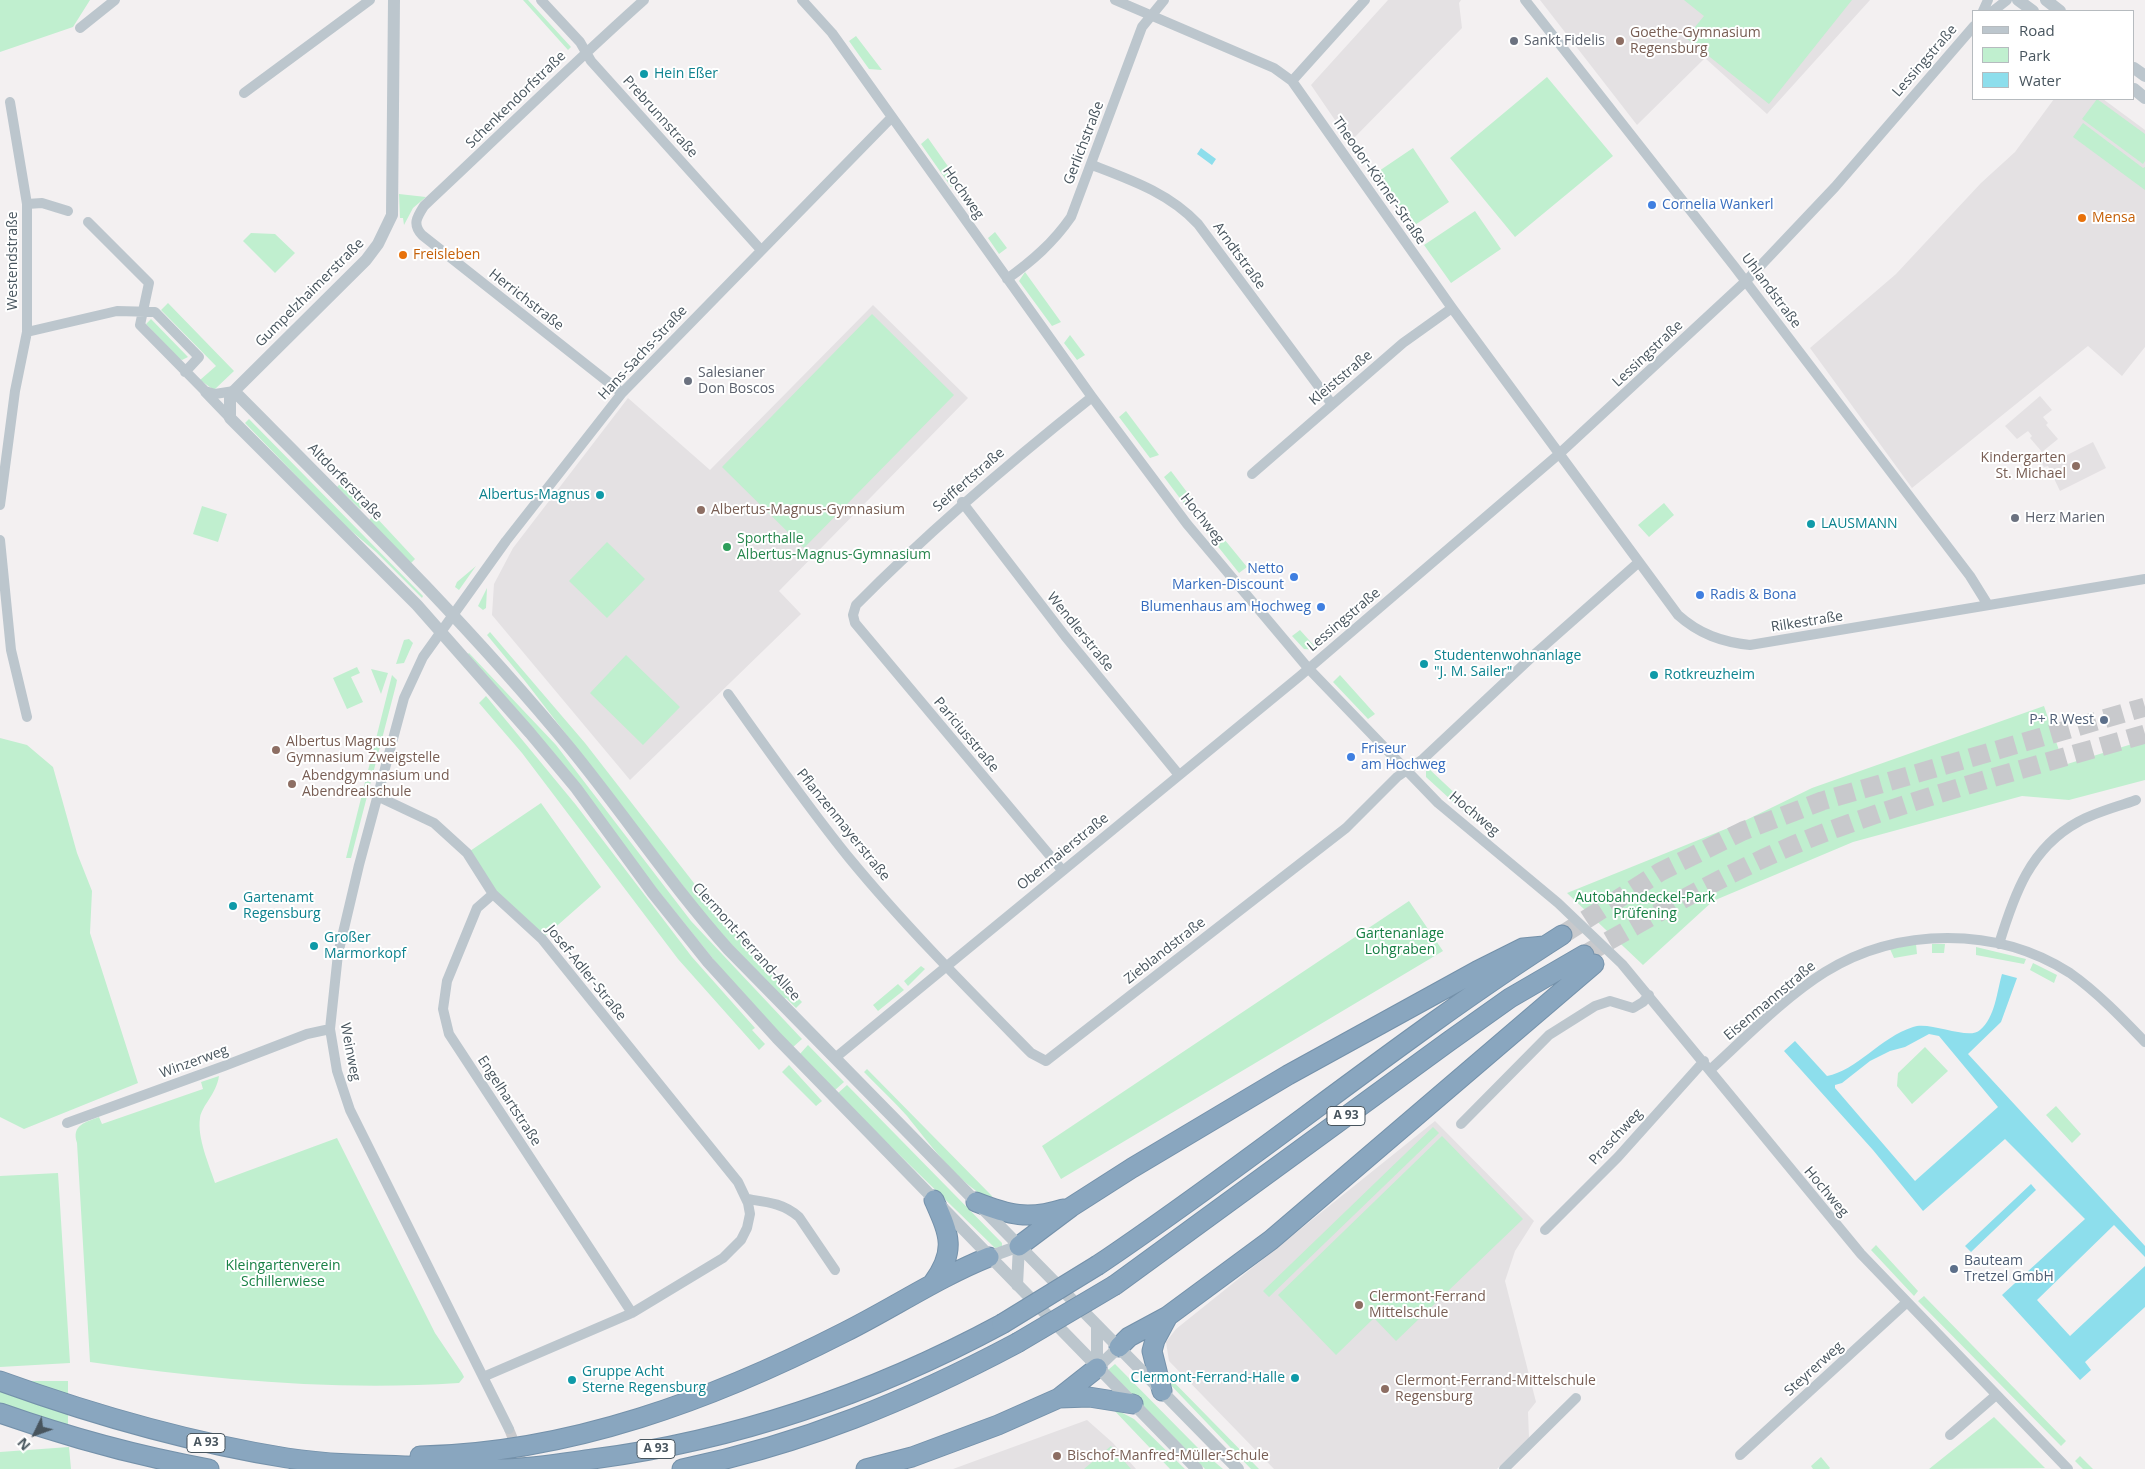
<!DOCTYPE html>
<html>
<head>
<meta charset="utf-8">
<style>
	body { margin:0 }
	#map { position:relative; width:2145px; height:1469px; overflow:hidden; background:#f3f0f1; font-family:"Open Sans",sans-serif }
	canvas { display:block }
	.legend { position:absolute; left:1972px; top:10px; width:162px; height:90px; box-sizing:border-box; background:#fff; border:1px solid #b6bbbf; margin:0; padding:6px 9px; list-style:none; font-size:15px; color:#48555e }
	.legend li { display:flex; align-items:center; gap:10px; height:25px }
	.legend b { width:25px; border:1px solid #b6bbbf }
	.north { position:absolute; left:10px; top:1409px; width:50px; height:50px; -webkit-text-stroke:4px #fff; paint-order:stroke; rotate:228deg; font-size:14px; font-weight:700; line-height:20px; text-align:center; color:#48555e }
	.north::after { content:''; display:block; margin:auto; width:18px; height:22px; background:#48555e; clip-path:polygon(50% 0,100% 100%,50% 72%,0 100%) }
</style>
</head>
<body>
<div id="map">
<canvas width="2145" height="1469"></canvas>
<ul class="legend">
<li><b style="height:6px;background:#bcc6cd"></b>Road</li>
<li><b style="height:14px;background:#c0efcf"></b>Park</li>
<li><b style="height:14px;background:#8ddeec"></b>Water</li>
</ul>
<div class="north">N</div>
</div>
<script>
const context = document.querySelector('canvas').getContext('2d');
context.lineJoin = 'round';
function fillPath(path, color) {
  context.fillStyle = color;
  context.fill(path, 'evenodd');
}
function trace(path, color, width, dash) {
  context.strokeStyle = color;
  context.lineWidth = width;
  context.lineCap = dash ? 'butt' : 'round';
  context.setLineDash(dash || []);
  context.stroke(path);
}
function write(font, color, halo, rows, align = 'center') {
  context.font = font + ' "Open Sans",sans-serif';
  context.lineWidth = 4;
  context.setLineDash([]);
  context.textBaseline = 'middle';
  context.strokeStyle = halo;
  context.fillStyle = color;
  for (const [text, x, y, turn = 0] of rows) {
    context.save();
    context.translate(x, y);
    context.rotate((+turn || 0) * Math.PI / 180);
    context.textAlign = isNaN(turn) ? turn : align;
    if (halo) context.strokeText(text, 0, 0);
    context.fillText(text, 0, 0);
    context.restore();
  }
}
const education = new Path2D(`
	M1388,0H1461L1459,3L1462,28L1350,142L1311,85Z
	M1540,0H1870L1767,114L1705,58L1637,125Z
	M2054,99H2103L2145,130V347L2122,376L2088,346L1912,488L1810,348L1896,274L1981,183L2015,152Z
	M873,305L968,398L779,591L801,614L630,780L492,615L494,584L513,548L628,398L710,470Z
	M2040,396L2052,410L2043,417L2048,423L2046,425L2058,439L2042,452L2030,438L2032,436L2028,431L2017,439L2005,426Z
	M2093,442L2106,468L2060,491L2048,466L2044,467L2039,459L2053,452L2057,460Z
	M1435,1121L1534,1221L1515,1251L1505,1281L1536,1402L1528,1412L1529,1438L1497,1469H1274L1169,1361L1166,1342L1176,1329Z
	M1087,1420L1113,1443L1136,1469H953Z`);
const green = new Path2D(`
	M0,0H90L73,27L0,52Z
	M523,0H528L571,47L568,50Z
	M1684,0H1852L1769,104L1686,38L1704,16Z
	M856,36L882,70L869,69L849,41Z
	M1547,77L1613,156L1515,237L1450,158Z
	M2097,99L2145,134V161L2143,164L2082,119Z
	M2083,123L2143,168L2145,167V190L2073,137Z
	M928,138L959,182L951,187L921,144Z
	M1413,148L1449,202L1412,227L1376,173Z
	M399,194L426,197L413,208L404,225L403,218H400Z
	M1475,211L1501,249L1451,283L1424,245Z
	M995,232L1007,248L999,254L988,238Z
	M251,233L275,234L295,253L275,273L243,241Z
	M1025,272L1061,322L1052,326L1019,281Z
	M168,303L234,371L214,390L200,380L216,366L161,310Z
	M872,314L954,395L804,548L722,467Z
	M151,319L188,357L182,360L178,358L146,324Z
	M1070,335L1085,355L1077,360L1064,343Z
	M1126,411L1159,455L1150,458L1119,417Z
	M249,419L423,596L422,598L376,552L342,523L245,423Z
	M1171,471L1196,504L1188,509L1164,477Z
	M341,483L363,507L360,509L337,487Z
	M1664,503L1674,515L1649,537L1638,525Z
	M202,506L227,514L218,542L193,534Z
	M374,515L415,559L410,564L369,520Z
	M1211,523L1247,567L1239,573L1204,529Z
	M607,542L645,579L607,618L569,581Z
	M476,566L459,590L455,587L457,582Z
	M487,588L486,608L483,610L478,606Z
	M1300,630L1318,650L1304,649L1292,636Z
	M490,632L585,743L718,914L802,1002L796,1008L786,998L784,999L717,930L525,681L487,635Z
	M409,639L413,643L404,663L396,664L404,640Z
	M469,653L556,745L691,921L802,1039L792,1048L730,980L468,654Z
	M626,655L680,707L643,745L590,693Z
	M357,667L360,673L351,677L363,702L347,709L333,678Z
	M371,669L388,673L381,694Z
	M392,675L397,680L396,685L351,858H346Z
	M1340,675L1375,714L1368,719L1333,682Z
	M486,696L576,805L692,957L755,1028L752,1030L765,1044L759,1050L678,959L522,753L479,703Z
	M2044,706L2064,765L2145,740V780L2069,800L2022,796L1853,842L1713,901L1643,965L1567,893L1738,824L1812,788Z
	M0,738L27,745L53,767L77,853L92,891L90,933L138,1083L24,1129L0,1117Z
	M1426,766L1479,816L1475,822L1426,777Z
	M541,803L601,887L542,939L493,894L467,853Z
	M1409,901L1443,951L1061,1179L1042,1146Z
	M1916,944L1917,954L1894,958L1890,949Z
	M1932,944H1945L1944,953H1932Z
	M1976,947L2026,959L2024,964L1976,955Z
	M2033,963L2057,975L2054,983L2030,970Z
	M921,966L925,969L908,986L904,981Z
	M898,984L904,990L878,1011L873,1005Z
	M808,1045L844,1082L834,1091L799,1055Z
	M1925,1047L1948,1071L1912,1104L1897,1086L1898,1073Z
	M789,1065L822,1101L816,1106L782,1072Z
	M867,1069L991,1195L999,1206C958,1183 936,1152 907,1116C894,1101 878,1087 864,1072Z
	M219,1076C216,1095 202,1105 200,1118C197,1138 209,1164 215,1183L337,1138L435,1333L462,1373L464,1377L459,1383C336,1391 212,1380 90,1362L77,1143C71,1125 86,1122 99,1117L102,1124L203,1089L201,1082Z
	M847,1085L1002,1243V1247L995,1248L837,1094Z
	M2056,1106L2081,1134L2072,1143L2046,1115Z
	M1433,1127L1439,1133L1269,1297L1263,1291Z
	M1442,1136L1523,1219L1396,1341L1374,1318L1336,1355L1278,1295Z
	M58,1173L70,1363L0,1367V1176Z
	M1876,1245L1918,1291L1914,1296L1871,1250Z
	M1924,1296L2066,1441L2061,1446L1918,1301Z
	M1115,1364L1197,1447L1223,1469H1205L1108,1370Z
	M1160,1368L1259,1469H1251L1164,1378Z
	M0,1381H68V1424L0,1423Z
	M1111,1407L1134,1419L1185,1469H1170Z
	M1994,1417L2045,1468L1929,1469Z
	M1111,1446L1131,1469H1084Z
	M69,1447L71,1469H0V1452Z
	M2080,1456L2093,1469H2083L2075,1461Z
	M1821,1457L1830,1468L1829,1469H1813L1811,1466Z`);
const water = new Path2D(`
	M1201,148L1216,159L1212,165L1197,154Z
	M2002,974L2017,978L2001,1022L1968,1054L2145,1246V1257L2114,1225L2037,1300L2070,1336L2145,1266V1307L2085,1362L2091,1370L2080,1380L2002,1295L2085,1219L2005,1139L1923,1211L1873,1150L1784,1051L1795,1041L1827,1076C1856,1071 1881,1037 1913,1027C1931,1021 1969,1041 1980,1030C1995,1018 1997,991 2002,974ZM1929,1034L1939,1036L1998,1107L1915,1181L1835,1088V1085L1842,1083L1870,1061L1890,1051L1905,1047Z
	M2031,1184L2036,1190L1971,1252L1965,1246Z`);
const minorTunnel = new Path2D(`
	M509,1429L525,1469`);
const motorwayTunnel = new Path2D(`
	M1562,935L1660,872L1743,831L1822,801L2145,707
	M1584,955C1666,908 1748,860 1837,828C1938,791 2042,764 2145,734`);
const minor = new Path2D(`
	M541,0L580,42L591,61L761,250
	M802,0L832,33L1092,397L1187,524L1308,668L1438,803L1558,903L1622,964L1861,1254L2068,1469
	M1115,0L1274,68L1292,81L1452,308L1678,615C1699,634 1722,642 1750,645L2145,579
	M1525,0L1734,266L1970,576L1988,605
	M1983,11L1988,0
	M1993,11L2007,0
	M80,28L115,0
	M1292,81L1365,0
	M244,93L370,0
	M1092,165C1131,180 1169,193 1198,224L1331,403
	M27,204L42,203L68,211
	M88,222L149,283L140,325L205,391L215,394L234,391
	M1007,279C1032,261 1053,243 1071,217L1142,27L1164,0
	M27,332L117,311L155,312L199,357L185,372
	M205,392L230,418
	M622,393L422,235C412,224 417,217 424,206C498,137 569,67 644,0
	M1252,474L1403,343L1452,308
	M962,502L1065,636L1179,775
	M0,505L15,391L27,332V204L10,102
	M0,540L11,650L27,717
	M728,694C768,750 807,806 850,859C906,927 969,990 1031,1053L1046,1061L1346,828L1397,777L1423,759L1536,653L1639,562
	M377,796L434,823L467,853L493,894L542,939L738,1182L748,1203L750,1214L747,1228L741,1240L723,1258L632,1313L483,1377
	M1062,870L855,623L853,615L856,605C930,530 1009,463 1092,397
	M493,894L477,908L447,981L443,1009L449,1034L632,1313
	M1999,944C2014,895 2030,848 2078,822C2096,812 2117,807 2136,800
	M835,1058L1300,676L1559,454L1746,281L1835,187L1974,26
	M1710,1070C1746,1037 1785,997 1825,972C1898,927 1997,926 2070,973C2097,992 2122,1018 2145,1042
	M67,1123L224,1066L307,1034L330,1029
	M1461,1124L1549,1035L1595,1006L1610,1001L1633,1008L1643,1002L1649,995
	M747,1199C767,1202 783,1203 799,1217L835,1270
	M1545,1230L1618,1157L1704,1061
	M509,1429L350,1110L337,1071L330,1029L338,954L359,865L404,698L423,657L506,541L622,393L892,117
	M1950,1435L1995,1396
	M1740,1455L1906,1303
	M1504,1469L1576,1398`);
const tertiary = new Path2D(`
	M394,0L392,215L378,244L366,260L234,391L230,398V418L417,605L530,733L576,788L652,892L708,962L777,1038L1197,1469
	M2018,0L2033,11
	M2046,0L2060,11
	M2134,68L2145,76
	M2134,89L2145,98
	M234,391C349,507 466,622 570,748C624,814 671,885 728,949L1238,1469
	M989,1257L1019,1246
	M1017,1285L1019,1246
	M1097,1368V1325
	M1097,1368L1119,1347`);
const motorway = new Path2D(`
	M976,1202C1009,1215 1028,1220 1063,1209
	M1019,1246L1071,1207L1132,1168L1288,1075L1477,971L1523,948L1544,946
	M1098,1265C1256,1159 1402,1037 1562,935
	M933,1283C957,1250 949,1234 934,1200
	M1115,1285L1448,1042L1510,998L1584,955
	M1119,1347L1129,1337L1168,1316L1271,1240L1594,964
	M0,1381C94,1415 188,1442 287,1458C326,1464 367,1465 406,1466C439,1467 472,1469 505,1469C535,1468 564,1463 593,1459C738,1440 874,1393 1002,1324
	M1162,1391L1152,1351L1155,1340L1168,1316
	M1059,1398L1089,1397L1133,1404
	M0,1413C68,1437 137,1456 209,1469
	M420,1456C570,1453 714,1399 845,1332C893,1308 939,1277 989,1257
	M682,1469C803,1444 908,1401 1017,1343
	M866,1469L912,1457L998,1425L1059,1398L1097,1368`);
const motorwayBridge = new Path2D(`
	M1002,1324L1098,1265
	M1017,1343L1115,1285`);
const markers = [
	[1514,41,5,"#6b7280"],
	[1620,41,5,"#8d6e63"],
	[644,74,5,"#0f9aa8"],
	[1652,205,5,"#3f7fe0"],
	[2082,218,5,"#e8710a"],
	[403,255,5,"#e8710a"],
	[688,381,5,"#6b7280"],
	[2076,466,5,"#8d6e63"],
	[600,495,5,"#0f9aa8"],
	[701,510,5,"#8d6e63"],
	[2015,518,5,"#6b7280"],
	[1811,524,5,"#0f9aa8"],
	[727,547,5,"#2e9e5b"],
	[1294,577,5,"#3f7fe0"],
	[1700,595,5,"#3f7fe0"],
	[1321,607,5,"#3f7fe0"],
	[1424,664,5,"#0f9aa8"],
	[1654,675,5,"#0f9aa8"],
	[2104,720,5,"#5c6f8a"],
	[276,750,5,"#8d6e63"],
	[1351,757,5,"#3f7fe0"],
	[292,784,5,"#8d6e63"],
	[233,906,5,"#0f9aa8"],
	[314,946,5,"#0f9aa8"],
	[1954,1269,5,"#5c6f8a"],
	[1359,1305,5,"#8d6e63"],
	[1295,1378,5,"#0f9aa8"],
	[572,1380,5,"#0f9aa8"],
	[1385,1389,5,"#8d6e63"],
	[1057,1456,5,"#8d6e63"]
];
const shields = [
	[1346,1116,38],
	[206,1443,38],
	[656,1449,38]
];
const shieldNames = [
	["A 93",1346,1116],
	["A 93",206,1443],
	["A 93",656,1449]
];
const educationNames = [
	["Goethe-Gymnasium",1630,33],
	["Regensburg",1630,49],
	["Kindergarten",2066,458,"right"],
	["St. Michael",2066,474,"right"],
	["Albertus-Magnus-Gymnasium",711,510],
	["Albertus Magnus",286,742],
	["Gymnasium Zweigstelle",286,758],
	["Abendgymnasium und",302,776],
	["Abendrealschule",302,792],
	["Clermont-Ferrand",1369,1297],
	["Mittelschule",1369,1313],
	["Clermont-Ferrand-Mittelschule",1395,1381],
	["Regensburg",1395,1397],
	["Bischof-Manfred-Müller-Schule",1067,1456]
];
const worshipNames = [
	["Sankt Fidelis",1524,41],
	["Salesianer",698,373],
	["Don Boscos",698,389],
	["Herz Marien",2025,518]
];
const streetNames = [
	["Lessingstraße",1925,61,-49],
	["Schenkendorfstraße",516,100,-44],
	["Prebrunnstraße",660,117,48],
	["Gerlichstraße",1084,143,-69],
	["Theodor-Körner-Straße",1379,181,55],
	["Hochweg",963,193,55],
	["Arndtstraße",1239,256,54],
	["Westendstraße",13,261,-90],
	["Uhlandstraße",1771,291,53],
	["Gumpelzhaimerstraße",310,293,-45],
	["Herrichstraße",526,300,38],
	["Hans-Sachs-Straße",643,353,-47],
	["Lessingstraße",1648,354,-43],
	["Kleiststraße",1341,378,-40],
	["Seiffertstraße",969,480,-41],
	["Altdorferstraße",345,482,46],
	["Hochweg",1202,519,51],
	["Lessingstraße",1344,620,-40],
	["Rilkestraße",1807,622,-9],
	["Wendlerstraße",1080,632,51],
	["Pariciusstraße",966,735,50],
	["Hochweg",1474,814,40],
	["Pflanzenmayerstraße",843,825,51],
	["Obermaierstraße",1063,852,-39],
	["Clermont-Ferrand-Allee",746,942,48],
	["Zieblandstraße",1165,951,-38],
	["Josef-Adler-Straße",586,973,51],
	["Eisenmannstraße",1770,1001,-40],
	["Weinweg",350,1052,79],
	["Winzerweg",194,1062,-20],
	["Engelhartstraße",509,1101,57],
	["Praschweg",1616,1137,-47],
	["Hochweg",1826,1192,50],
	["Steyrerweg",1814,1369,-42]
];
const cultureNames = [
	["Hein Eßer",654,74],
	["Albertus-Magnus",590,495,"right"],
	["LAUSMANN",1821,524],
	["Studentenwohnanlage",1434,656],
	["\"J. M. Sailer\"",1434,672],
	["Rotkreuzheim",1664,675],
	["Gartenamt",243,898],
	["Regensburg",243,914],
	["Großer",324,938],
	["Marmorkopf",324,954],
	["Gruppe Acht",582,1372],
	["Sterne Regensburg",582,1388],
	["Clermont-Ferrand-Halle",1285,1378,"right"]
];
const shopNames = [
	["Cornelia Wankerl",1662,205],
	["Netto",1284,569,"right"],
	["Marken-Discount",1284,585,"right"],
	["Radis & Bona",1710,595],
	["Blumenhaus am Hochweg",1311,607,"right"],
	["Friseur",1361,749],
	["am Hochweg",1361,765]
];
const foodNames = [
	["Mensa",2092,218],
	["Freisleben",413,255]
];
const leisureNames = [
	["Sporthalle",737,539],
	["Albertus-Magnus-Gymnasium",737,555]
];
const serviceNames = [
	["P+ R West",2094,720],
	["Bauteam",1964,1261,"left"],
	["Tretzel GmbH",1964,1277,"left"]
];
const parkNames = [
	["Autobahndeckel-Park",1645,898],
	["Prüfening",1645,914],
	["Gartenanlage",1400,934],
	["Lohgraben",1400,950],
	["Kleingartenverein",283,1266],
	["Schillerwiese",283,1282]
];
fillPath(education, '#e4e1e3');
fillPath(green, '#c0efcf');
fillPath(water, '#8ddeec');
trace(minorTunnel, '#c8c9cc', 10, [10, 5]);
trace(motorwayTunnel, '#c8c9cc', 19, [19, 9]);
trace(motorway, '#7491aa', 21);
trace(minor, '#bcc6cd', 10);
trace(tertiary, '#bcc6cd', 12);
trace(motorway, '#89a6bf', 19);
trace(motorwayBridge, '#7491aa', 21, []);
trace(motorwayBridge, '#89a6bf', 19);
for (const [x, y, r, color] of markers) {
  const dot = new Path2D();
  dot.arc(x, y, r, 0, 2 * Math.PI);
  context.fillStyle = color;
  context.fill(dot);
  trace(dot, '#fff', 2);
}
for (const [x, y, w] of shields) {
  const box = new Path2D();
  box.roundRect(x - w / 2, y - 9.5, w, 19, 4);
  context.fillStyle = '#fff';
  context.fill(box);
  trace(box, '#48555e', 1);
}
write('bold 12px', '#48555e', null, shieldNames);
write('14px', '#785e54', '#fff', educationNames, 'left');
write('14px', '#5b616d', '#fff', worshipNames, 'left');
write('14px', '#48555e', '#fff', streetNames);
write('14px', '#0d838f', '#fff', cultureNames, 'left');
write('14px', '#366cbe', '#fff', shopNames, 'left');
write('14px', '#c56008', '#fff', foodNames, 'left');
write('14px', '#27864d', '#fff', leisureNames, 'left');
write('14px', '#4e5e75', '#fff', serviceNames, 'right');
write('14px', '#188045', '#fff', parkNames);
</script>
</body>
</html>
